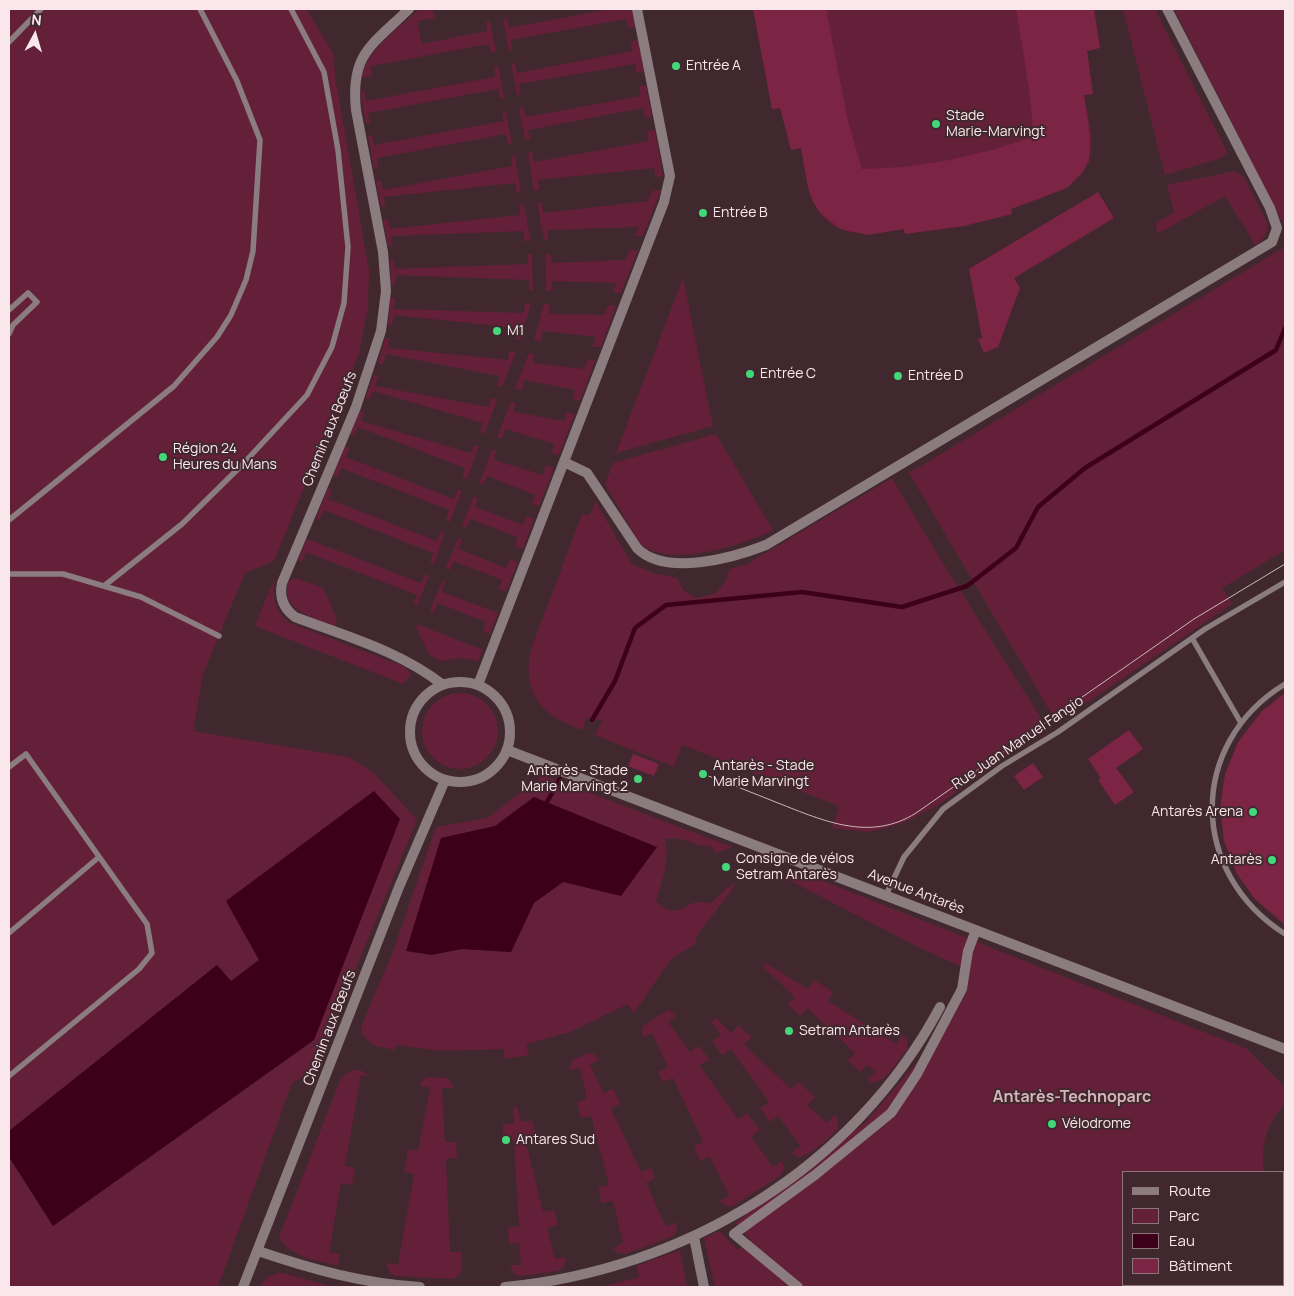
<!DOCTYPE html>
<html>
<head>
<meta charset="utf-8">
<style>
	body { margin:0 }
	#map { position:relative; width:1294px; height:1296px; overflow:hidden; background:#41282f; font-family:Manrope,sans-serif }
	canvas { display:block }
	.frame { position:absolute; inset:0; border:10px solid #f9e7eb; pointer-events:none }
	.legend { position:absolute; left:1122px; top:1171px; width:162px; height:115px; box-sizing:border-box; background:#41282f; border:1px solid #8b747a; margin:0; padding:6px 9px; list-style:none; font-size:15px; color:#f9e7eb }
	.legend li { display:flex; align-items:center; gap:10px; height:25px }
	.legend b { width:25px; border:1px solid #8b747a }
	.north { position:absolute; left:10px; top:10px; width:50px; height:50px; -webkit-text-stroke:4px #41282f; paint-order:stroke; rotate:6deg; font-size:14px; font-weight:700; line-height:20px; text-align:center; color:#f9e7eb }
	.north::after { content:''; display:block; margin:auto; width:18px; height:22px; background:#f9e7eb; clip-path:polygon(50% 0,100% 100%,50% 72%,0 100%) }
</style>
</head>
<body>
<div id="map">
<canvas width="1294" height="1296"></canvas>
<div class="frame"></div>
<ul class="legend">
<li><b style="height:6px;background:#8a7c7f"></b>Route</li>
<li><b style="height:14px;background:#642038"></b>Parc</li>
<li><b style="height:14px;background:#3d0019"></b>Eau</li>
<li><b style="height:14px;background:#7b2444"></b>Bâtiment</li>
</ul>
<div class="north">N</div>
</div>
<script>
const context = document.querySelector('canvas').getContext('2d');
context.lineJoin = 'round';
function fillPath(path, color) {
  context.fillStyle = color;
  context.fill(path, 'evenodd');
}
function trace(path, color, width, dash) {
  context.strokeStyle = color;
  context.lineWidth = width;
  context.lineCap = dash ? 'butt' : 'round';
  context.setLineDash(dash || []);
  context.stroke(path);
}
function write(font, color, halo, rows, align = 'center') {
  context.font = font + ' Manrope,sans-serif';
  context.lineWidth = 4;
  context.setLineDash([]);
  context.textBaseline = 'middle';
  context.strokeStyle = halo;
  context.fillStyle = color;
  for (const [text, x, y, turn = 0] of rows) {
    context.save();
    context.translate(x, y);
    context.rotate((+turn || 0) * Math.PI / 180);
    context.textAlign = isNaN(turn) ? turn : align;
    if (halo) context.strokeText(text, 0, 0);
    context.fillText(text, 0, 0);
    context.restore();
  }
}
const green = new Path2D(`
	M9,9H306L333,53L336,82L369,270L368,307L359,354L274,561L245,573L203,674L193,731L349,757L374,773L417,820L314,1070L292,1083L218,1287H9V1157L53,1226L314,1040L227,901L259,960L231,981L217,965L9,1131Z
	M420,9H433L435,18L417,21L422,44L487,31L486,22L490,21L496,52L491,53L489,44L371,66L372,76L361,78C368,48 399,28 420,9Z
	M610,9H632L635,27L628,28L626,19L511,40L512,50L509,51L503,19L507,18L509,28Z
	M753,9H1094L1100,48L1087,51L1093,94L1084,95C1087,112 1093,132 1091,150C1087,189 1042,197 1011,209L1012,214L964,226L905,234L904,229C826,244 813,220 801,148L791,150L781,108L772,109Z
	M1123,9H1155L1227,152L1222,158L1165,175Z
	M1174,9L1285,10V227L1280,218Z
	M638,40L644,72L636,73L635,64L519,84L521,95H517L511,63H515L517,73L632,51L631,41Z
	M498,66L504,98L500,99L498,89L368,113L370,123L366,124L360,92L364,91L366,101L495,77L494,67Z
	M646,85L652,116L645,118L643,108L528,130L530,139L525,140L519,108L523,107L526,117L640,96L639,86Z
	M502,111H506L512,143L508,144L506,134L377,158L378,168L374,169L368,136L372,135L374,145L504,121Z
	M655,130L663,176L655,177L654,168L538,180L539,190L534,191L528,153L532,152L534,162L649,141L647,131Z
	M511,156H515L521,192L517,193L515,183L384,197L385,207H381L376,181H381L383,190L512,166Z
	M1235,171L1244,177L1268,225L1265,236L1256,246L1225,196L1157,234L1156,223L1174,212L1167,185Z
	M661,190L643,236H635L638,227L548,230V240H544L537,203H542L543,213L648,201L652,191Z
	M520,205H524L531,241H524V231L391,236L392,246H388L383,220L388,219L390,229L520,215Z
	M1285,247V550L1222,588L1232,604L1057,723L909,473Z
	M630,250H638L621,293H613L616,283L552,281L551,291H546V254L550,253L552,263L625,260Z
	M528,254H532L533,290H529V280L396,275L395,285H391L390,260L394,259L395,269L528,264Z
	M683,278L713,426L616,453Z
	M390,298H395L394,309L524,313L525,303H531L521,339H516L517,328L394,315L392,325H388Z
	M544,304H549V314L604,315L608,306H616L601,347H592L596,337L543,331L541,341L534,340Z
	M385,338H390L388,348L508,360L509,351L516,352L502,387L498,386L499,376L386,354L383,364L378,363Z
	M529,353L533,354V363L584,369L588,359L595,360L580,401L572,399L575,390L524,380L522,390L515,389Z
	M374,375L379,377L375,386L489,407L491,398L498,399L484,434L480,432L483,423L373,391L369,400L365,398Z
	M511,402H515L514,412L564,421L567,412L575,414L559,455L551,453L555,444L505,429L502,439L497,437Z
	M360,411L364,412L361,421L471,453L474,445L479,446L467,479L462,478L465,468L358,427L354,436L350,434Z
	M716,434L773,530C744,545 663,571 638,541L605,484L613,463Z
	M345,446L349,448L346,457L454,499L458,490L462,491L450,522L446,520L449,510L341,468L337,478L333,476Z
	M492,450L496,451L494,460L543,475L546,465L554,468L539,506L532,504L535,495L487,476L483,485L479,484Z
	M892,478L938,555L1047,728L938,805L903,823L870,832L832,828L839,806L682,745L674,767L595,735L602,720L586,718L583,730C543,717 521,694 531,649L582,514L587,516L592,511L595,501L632,564L653,573L677,578L683,590L696,598L716,593L727,579L729,569L745,565Z
	M328,488L332,490L328,499L437,541L441,532L445,533L434,564L430,562L433,553L324,510L319,520L316,518Z
	M474,496L478,498L475,507L523,525L527,516L534,519L523,549L515,546L518,537L470,519L466,528L462,526Z
	M458,538L462,540L459,549L506,568L510,559L518,562L506,592L499,589L502,580L454,561L450,570L446,568Z
	M307,539L421,583L425,574L429,576L417,606L413,604L417,595L306,552L302,562L298,560Z
	M296,578L323,588L337,619L335,626C313,617 279,611 289,580Z
	M274,579C273,598 274,611 290,623L405,667L411,675L403,684L255,626Z
	M442,581L445,582L442,592L498,613L490,634L483,631L486,622L438,603L434,612L430,611Z
	M419,625L483,650L478,661L459,658L441,661L429,655L416,626Z
	M422 731a38 38 0 1 1 76 0a38 38 0 1 1-76 0Z
	M543,775L732,847L717,853L710,846C693,847 688,836 665,839C670,861 662,880 656,901C677,921 681,904 698,902C702,901 707,903 710,904L727,888L737,883L697,935L695,944L671,959L634,1013L628,1004L570,1032L526,1044L529,1055L505,1059L503,1049L440,1051L396,1045L395,1050L375,1046L362,1035L361,1027L393,951L436,827L487,818ZM495,826L563,882L534,903L511,952L462,949L431,955L441,838Z
	M795,870L1247,1049L1285,1087V1104C1267,1122 1260,1147 1264,1172H1123V1285H1280V1287H715L704,1238L720,1231L738,1250L751,1240L735,1223L865,1123L926,1052L957,995L962,967L920,948L785,878Z
	M766,963L808,989L814,980L833,992L828,1001L896,1044L902,1035C907,1038 908,1043 907,1049C898,1060 883,1090 867,1080L875,1072L867,1065L860,1072L848,1061L855,1053L807,1008L800,1016L788,1005L795,997L763,967Z
	M668,1010L677,1015L668,1022L690,1052L699,1046L709,1059L700,1066L738,1119L747,1113L760,1130L751,1137L773,1167L782,1161C785,1166 784,1172 780,1176L731,1207L720,1202L719,1201L729,1196L710,1157L700,1161L694,1146L703,1142L673,1078L663,1082L658,1072L668,1067L652,1033L642,1037L643,1026Z
	M716,1018L731,1033L739,1025L751,1037L744,1045L791,1089L799,1082L815,1097L807,1105L827,1123L835,1115C838,1119 839,1122 838,1127C835,1135 807,1157 799,1157L791,1153L800,1146L778,1116L770,1122L760,1108L769,1102L731,1049L722,1055L712,1041L721,1035L711,1022Z
	M589,1053L595,1055L600,1060L590,1064L603,1093L613,1089L620,1104L611,1109L641,1172L651,1168L655,1178L646,1183L666,1227L676,1222C678,1228 677,1234 671,1237L625,1254L618,1253L613,1248L623,1243L613,1201L602,1203L598,1187L609,1185L591,1116L581,1118L577,1102L587,1099L580,1068L569,1070L572,1060Z
	M352,1070H360L372,1077L361,1075L345,1166L355,1168L352,1185L341,1183L329,1252L340,1254L338,1266C318,1260 290,1258 279,1237L341,1078Z
	M427,1077L446,1078L451,1082L453,1088H442L445,1142H456L457,1158L446,1159L450,1252H461C462,1263 465,1274 453,1279L396,1276C390,1274 387,1270 387,1263L398,1265L414,1174L404,1172L408,1149L418,1151L430,1088L419,1085Z
	M517,1107L521,1122L532,1120L536,1136L525,1139L543,1212L554,1210L558,1225L547,1228L555,1259L566,1257C567,1264 564,1268 558,1271L521,1276L514,1274L510,1265H521L519,1243L509,1244L508,1227H519L514,1140L503,1141V1124H514L513,1108Z
	M680,1250L687,1287H601L639,1277L636,1266Z
	M278,1273H283L333,1287H260L267,1277Z`);
const water = new Path2D(`
	M374,791L400,819L314,1040L53,1226L9,1157V1131L217,965L231,981L259,960L226,901Z
	M534,797L657,847L621,896L563,882L534,903L511,952L462,949L431,955L406,951L441,838L495,826Z`);
const stream = new Path2D(`
	M592,720L615,681L635,628L666,605L802,592L902,607L967,586L1016,548L1038,507L1085,468L1276,350L1285,328
	M547,802L560,779`);
const building = new Path2D(`
	M753,9H826L848,121L862,169L905,167L949,160L992,150L1034,137L1029,88L1016,9H1094L1100,48L1087,51L1093,94L1084,95L1090,138L1089,161L1082,173L1067,188L1011,209L1012,214L964,226L905,234L904,229L868,235L841,229L820,213L813,202L808,188L801,148L791,150L780,108L772,109Z
	M1098,192L1114,218L1014,278L1020,288L998,347L984,353L978,339L982,338L969,269Z
	M1285,693V925L1255,899L1237,874L1224,841L1220,808L1225,774L1238,742L1262,711Z
	M1129,730L1143,749L1116,768L1134,792L1115,805L1098,780L1101,778L1088,759Z
	M633,754L659,764L654,776L628,766Z
	M1033,763L1043,777L1024,790L1014,776Z`);
const service = new Path2D(`
	M9,42L41,9
	M9,310L28,293L37,302L13,325L9,334
	M9,520L174,386L217,337L231,315L246,280L253,251L260,140L237,81L200,9
	M9,574H63L141,597L219,636
	M104,586L182,524L242,465L307,395L332,347L344,303L348,247L338,150L324,72L291,9
	M1192,638L1241,723
	M1285,684C1187,744 1189,873 1285,934
	M9,767L26,754L147,924L152,953L139,969L9,1076
	M886,895L904,857L943,809L1002,766L1058,732L1205,629L1285,582
	M9,933L99,857`);
const minor = new Path2D(`
	M409,9C372,45 350,54 356,110L383,252L386,291L381,331L356,407L282,583C279,597 283,608 295,617C345,636 400,651 443,685
	M564,462L587,473L637,548C665,577 733,558 766,545L1272,242L1277,228L1270,208L1167,9
	M410 732a50 50 0 1 1 100 0a50 50 0 1 1-100 0Z
	M478,685L664,202L670,176L637,9
	M507,750L1285,1049
	M694,1237L704,1287
	M258,1251C311,1269 365,1284 420,1287
	M243,1287L399,887L445,780
	M505,1287C685,1270 854,1168 940,1007
	M798,1287L734,1234L815,1175L891,1113L917,1074L962,989L968,951L976,930`);
const tram = new Path2D(`
	M703,774C728,783 753,793 778,803C824,821 870,842 916,813L1194,619L1285,564`);
const markers = [
	[676,66,5,"#44d77a"],
	[936,124,5,"#44d77a"],
	[703,213,5,"#44d77a"],
	[497,331,5,"#44d77a"],
	[750,374,5,"#44d77a"],
	[898,376,5,"#44d77a"],
	[163,457,5,"#44d77a"],
	[703,774,5,"#44d77a"],
	[638,779,5,"#44d77a"],
	[1253,812,5,"#44d77a"],
	[1272,860,5,"#44d77a"],
	[726,867,5,"#44d77a"],
	[789,1031,5,"#44d77a"],
	[1052,1124,5,"#44d77a"],
	[506,1140,5,"#44d77a"]
];
const poiNames = [
	["Entrée A",686,66],
	["Stade",946,116],
	["Marie-Marvingt",946,132],
	["Entrée B",713,213],
	["M1",507,331],
	["Entrée C",760,374],
	["Entrée D",908,376],
	["Région 24",173,449],
	["Heures du Mans",173,465],
	["Antarès - Stade",713,766],
	["Marie Marvingt",713,782],
	["Antarès - Stade",628,771,"right"],
	["Marie Marvingt 2",628,787,"right"],
	["Antarès Arena",1243,812,"right"],
	["Consigne de vélos",736,859],
	["Setram Antarès",736,875],
	["Antarès",1262,860,"right"],
	["Setram Antarès",799,1031],
	["Vélodrome",1062,1124],
	["Antares Sud",516,1140]
];
const streetNames = [
	["Chemin aux Bœufs",330,429,-68],
	["Rue Juan Manuel Fangio",1018,743,-34],
	["Avenue Antarès",916,892,21],
	["Chemin aux Bœufs",330,1028,-69]
];
const quarterNames = [
	["Antarès-Technoparc",1072,1098]
];
fillPath(green, '#642038');
fillPath(water, '#3d0019');
trace(stream, '#3d0019', 4.5);
fillPath(building, '#7b2444');
trace(service, '#8a7c7f', 5.5);
trace(minor, '#8a7c7f', 10);
trace(tram, '#cbb8bc', 1);
for (const [x, y, r, color] of markers) {
  const dot = new Path2D();
  dot.arc(x, y, r, 0, 2 * Math.PI);
  context.fillStyle = color;
  context.fill(dot);
  trace(dot, '#41282f', 2);
}
write('14px', '#f9e7eb', '#41282f', poiNames, 'left');
write('14px', '#f9e7eb', '#41282f', streetNames);
write('bold 16px', '#d5b4bc', '#41282f', quarterNames);
</script>
</body>
</html>
